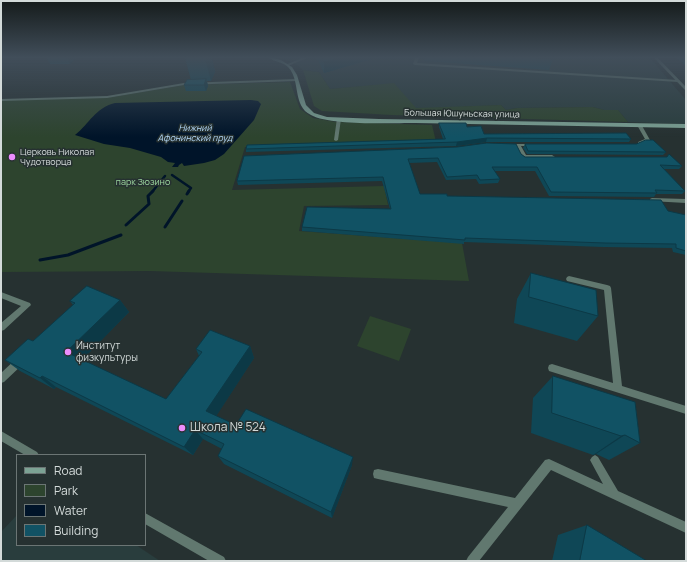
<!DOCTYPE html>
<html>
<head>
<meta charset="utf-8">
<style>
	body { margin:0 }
	#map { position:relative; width:687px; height:562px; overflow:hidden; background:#263131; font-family:Manrope,sans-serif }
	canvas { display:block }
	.frame { position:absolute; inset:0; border:2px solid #d3dad9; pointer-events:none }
	.legend { position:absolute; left:16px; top:454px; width:130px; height:92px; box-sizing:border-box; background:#263131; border:1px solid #6b7574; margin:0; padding:5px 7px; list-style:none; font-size:12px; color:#d3dad9 }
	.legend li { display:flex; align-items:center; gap:8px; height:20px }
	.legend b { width:20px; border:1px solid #6b7574 }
</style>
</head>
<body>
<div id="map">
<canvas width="687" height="562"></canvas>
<div class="frame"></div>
<ul class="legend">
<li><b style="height:5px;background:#7ca294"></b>Road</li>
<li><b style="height:11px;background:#2d442e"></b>Park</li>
<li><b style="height:11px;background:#001429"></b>Water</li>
<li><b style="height:11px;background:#115264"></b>Building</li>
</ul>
</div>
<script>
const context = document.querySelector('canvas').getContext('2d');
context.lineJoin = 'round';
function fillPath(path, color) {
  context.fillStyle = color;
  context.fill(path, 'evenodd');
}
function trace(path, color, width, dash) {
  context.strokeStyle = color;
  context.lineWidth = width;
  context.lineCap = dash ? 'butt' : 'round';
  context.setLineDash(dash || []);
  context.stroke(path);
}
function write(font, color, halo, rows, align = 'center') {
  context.font = font + ' Manrope,sans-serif';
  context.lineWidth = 3;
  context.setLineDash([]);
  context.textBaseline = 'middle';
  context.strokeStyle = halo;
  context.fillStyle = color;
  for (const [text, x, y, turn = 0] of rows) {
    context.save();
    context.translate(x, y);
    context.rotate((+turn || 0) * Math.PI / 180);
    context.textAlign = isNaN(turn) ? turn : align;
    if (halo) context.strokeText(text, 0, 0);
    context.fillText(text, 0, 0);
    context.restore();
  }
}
const built = new Path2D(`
	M281,58H650L686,100V124L628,122L618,110H604L593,107L517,108L506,110L501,105L415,109L394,84L330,89L319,72L303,70L297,65Z
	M17,515V545H136L160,561H1V532Z`);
const green = new Path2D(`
	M303,70L319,72L330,89L394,83L416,108L501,105L506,110L517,108L593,107L604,110H618L628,122L392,115L322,111L314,106Z
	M290,82L300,109L313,118L336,122L432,125L436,142L245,147L232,190L384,186L388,205L304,206L299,231L462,243L469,281L150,271L1,272V100L112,97L184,85Z
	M370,316L411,329L399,361L357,346Z`);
const water = new Path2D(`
	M251,100L258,101L261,104L254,120L224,154L215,160L204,163L184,166L182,163L179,165L178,167H172L175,163L168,162L161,157L130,148L104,144L75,135C90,123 95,108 115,103Z`);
const streamFar1 = new Path2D(`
	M172,175L191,188L188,192
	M152,192L165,176`);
const stream = new Path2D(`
	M187,194L189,191
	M126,225L149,204L148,196L153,191
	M165,227L182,201
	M40,260L68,255L121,235`);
const lane = new Path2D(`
	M302,58H307L288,66L285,65Z
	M415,58H419L417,63L678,80L680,81L678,82L415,65L413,64Z
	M296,79H297V81L184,85L107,98L1,101V99L107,96L184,83Z
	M337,118L341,119L338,140L336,141L334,140Z
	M637,124H641L650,140V141L638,144V142L645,139L637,125Z
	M516,144H536V145L534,146H521L526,155H552L555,157L552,159L522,158L516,145Z
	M652,198L686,199V203L650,201V199Z
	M569,276L607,285L610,286L611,288L622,386L686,406V414L549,371L548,368L549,365L552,364L613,383L604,290L567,281L566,279L567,277Z
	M1,292L30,303L31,305L4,330L1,331V323L21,306L1,298Z
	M20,357L23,358L24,361L23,364L4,382L1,383V373L17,358Z
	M1,431L37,452L39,455H25L1,441Z
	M595,455L598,457L618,491L686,522V533L551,470L479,561H466L468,557L508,507L378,479L374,478L373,474L374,470L378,469L515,498L545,460L549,459L603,484L590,460L592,457Z
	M145,513L224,557L226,561H209L145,524Z`);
const street = new Path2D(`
	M654,58H658L686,87V91Z`);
const secondary = new Path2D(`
	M269,58H274L281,60L292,67L297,75L306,105L314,113L327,117L379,119L686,124V128C596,126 506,125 416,123C391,123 331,126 311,115C292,106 301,80 288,67C283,62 275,62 269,58Z`);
const wall = new Path2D(`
	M47,58H76L70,64H50Z
	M185,58H212L215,72L211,81H207L208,86L206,91H186L184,85L191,80Z
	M314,58H372V59L324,73L318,60Z
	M425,58H552L553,59L549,70L424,61Z
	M677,58H686V66Z
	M439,123L467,127L484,134L631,139L629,142H486L456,146L246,152V149L443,139L439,127Z
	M525,144L666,152L663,155L527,154L523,148Z
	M521,154L525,157L682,166L679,169H664L685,191L682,194H656L654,197L549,196L535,171H494L500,179L498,183L479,184L476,179L446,180L437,162L409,163L420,194L668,211L686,215V255L673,252L672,248L603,247L464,242V244L302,231V227L390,209L382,181L238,185L237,181L244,156Z
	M531,273L598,316L577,341L514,323L517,299Z
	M120,300L129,312L82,360L166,399L199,356L196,349L250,346L254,358L216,416L236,425L352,465L332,518L224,464L218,456L222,449L203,439L193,455L56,387L54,389L20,371L5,360L33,341L73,305L70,301Z
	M553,376L640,443L609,460L596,454L593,455L531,433L533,398Z
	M587,525L647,561H552L558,535Z`);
const shadedWall = new Path2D(`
	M67,58H76L70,64Z
	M205,58H212L215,72L211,81Z
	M339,58H372V59L324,73V62Z
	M206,79L208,86L206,91L204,85Z
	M487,138L486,142L456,146L457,142Z
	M120,300L129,312L78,364L66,352Z
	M250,346L254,358L213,421L206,411Z
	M42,376L56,387L54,389L40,378Z
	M195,430L203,439L193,455L184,447Z
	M625,435L596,454L593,455L621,436Z
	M353,457L352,465L332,518L331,512Z`);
const building = new Path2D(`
	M322,58H339L324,62Z
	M536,58H552L553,59Z
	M206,79L204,85H184L187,80Z
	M439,123H466L467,127L481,126L484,134L626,133L631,139L487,138L457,142L246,149L247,145L445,139Z
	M646,140H653L666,152L528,151L525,144H636Z
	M487,143L516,144L521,154L525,157H667L669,154L682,166L660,165L685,191L655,190L657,193L551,192L537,167H492L500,179L480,180L477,175L447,177L438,158L408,159L420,194H447V196L661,200L668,211L686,215V251L676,248V244L605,243L465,238V240L302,227L307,207L391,209L383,177L237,181L244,156L457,147Z
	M531,273L596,290L598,316L529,297Z
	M87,286L120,300L66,352L166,399L202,352L196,349L210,330L250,346L206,411L236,425L246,409L353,457L331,512L218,456L224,444L195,430L184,447L42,376L40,378L5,360L28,339L33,341L75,303L70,301Z
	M553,376L635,402L640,443L625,435L621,436L552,413Z
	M587,525L647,561H580Z`);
const markers = [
	[12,157,4,"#eb8dfc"],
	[68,352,4,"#eb8dfc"],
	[182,428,4,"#eb8dfc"]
];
const farStreetnames = [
	["Большая Юшуньская улица",462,114,1]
];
const farWaternames = [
	["Нижний",195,128],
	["Афонинский пруд",195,138]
];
const farPoinames = [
	["Церковь Николая",20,152],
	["Чудотворца",20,162]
];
const farParknames = [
	["парк Зюзино",143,182]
];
const poiNames = [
	["Институт",76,346],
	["физкультуры",76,358]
];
const nearPoinames = [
	["Школа № 524",190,428]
];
fillPath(built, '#293d3d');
fillPath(green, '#2d442e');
fillPath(water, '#001429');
trace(streamFar1, '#001429', 2.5);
trace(stream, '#001429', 3);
fillPath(lane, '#61786f');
fillPath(street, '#61786f');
fillPath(secondary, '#7ca294');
fillPath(wall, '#0f4756');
fillPath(shadedWall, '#0c3946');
fillPath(building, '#115264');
trace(building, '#0c3946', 1);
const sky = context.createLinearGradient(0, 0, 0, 137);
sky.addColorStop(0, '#151b1b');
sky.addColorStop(0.42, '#414e5a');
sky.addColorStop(1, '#414e5a00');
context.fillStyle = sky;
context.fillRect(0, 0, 687, 137);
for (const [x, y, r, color] of markers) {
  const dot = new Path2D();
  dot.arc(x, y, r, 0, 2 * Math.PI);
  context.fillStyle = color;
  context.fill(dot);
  trace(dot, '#263131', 1.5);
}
write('9px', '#d3dad9', '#263131', farStreetnames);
write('italic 9px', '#b2d6f6', '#263131', farWaternames);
write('9px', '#d3dad9', '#263131', farPoinames, 'left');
write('9px', '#9ed79f', '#263131', farParknames);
write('10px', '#d3dad9', '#263131', poiNames, 'left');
write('12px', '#d3dad9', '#263131', nearPoinames, 'left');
</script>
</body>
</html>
